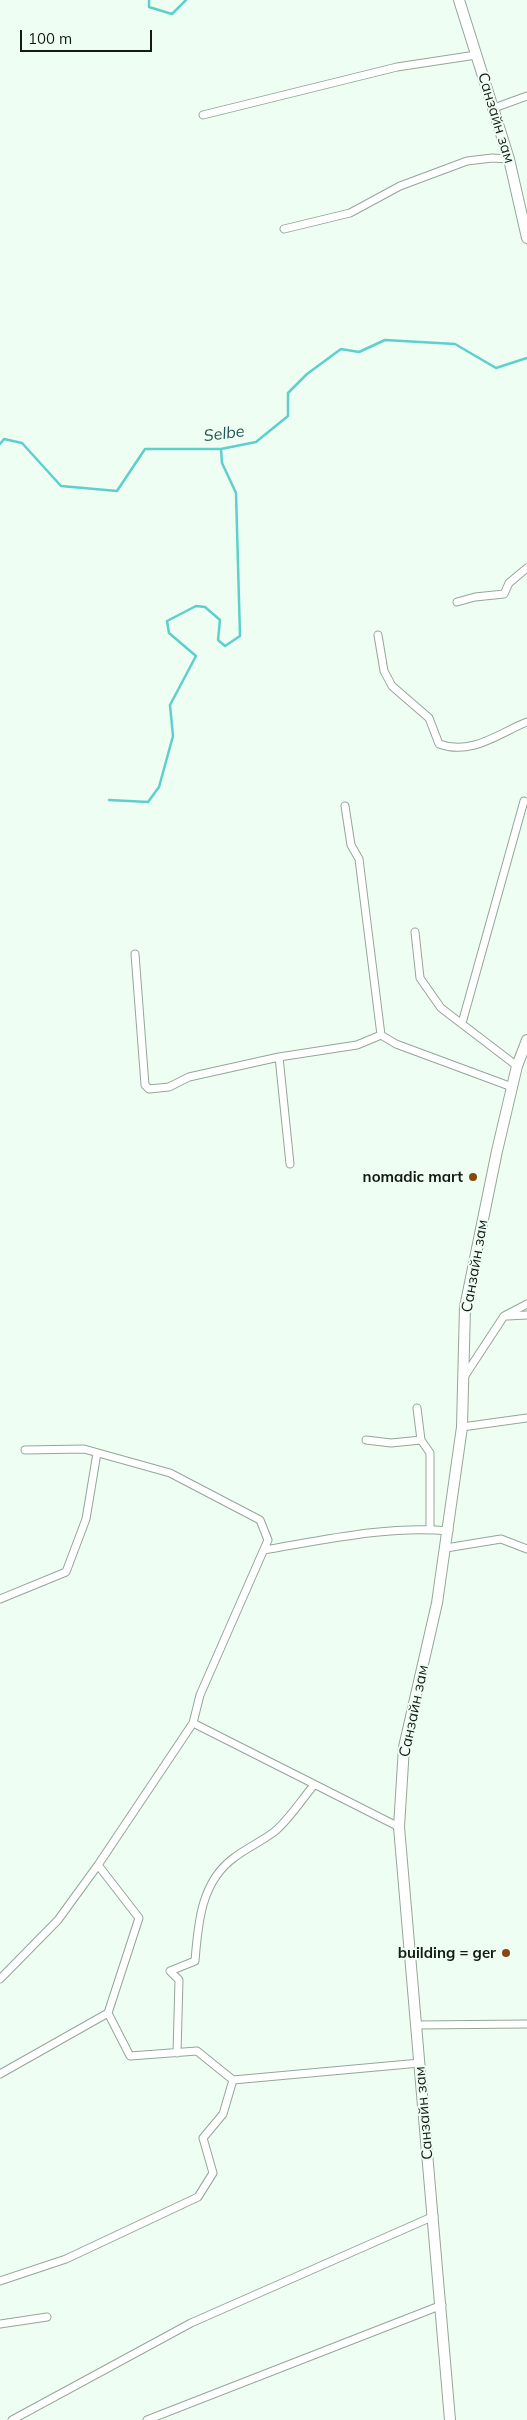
<!DOCTYPE html>
<html>
<head>
<meta charset="utf-8">
<style>
	body { margin:0 }
	#map { position:relative; width:527px; height:2420px; overflow:hidden; background:#effef3; font-family:Mulish,sans-serif }
	canvas { display:block }
	.scale { position:absolute; left:20px; top:30px; width:132px; height:22px; box-sizing:border-box; border:2px solid #141b16; border-top:0; padding-left:6px; font-size:15px; line-height:18px; white-space:nowrap; color:#141b16; -webkit-text-stroke:4px #effef3; paint-order:stroke }
</style>
</head>
<body>
<div id="map">
<canvas width="527" height="2420"></canvas>
<div class="scale">100 m</div>
</div>
<script>
const context = document.querySelector('canvas').getContext('2d');
context.lineJoin = 'round';
function trace(path, color, width, dash) {
  context.strokeStyle = color;
  context.lineWidth = width;
  context.lineCap = dash ? 'butt' : 'round';
  context.setLineDash(dash || []);
  context.stroke(path);
}
function write(font, color, halo, rows, align = 'center') {
  context.font = font + ' Mulish,sans-serif';
  context.lineWidth = 4;
  context.setLineDash([]);
  context.textBaseline = 'middle';
  context.strokeStyle = halo;
  context.fillStyle = color;
  for (const [text, x, y, turn = 0] of rows) {
    context.save();
    context.translate(x, y);
    context.rotate((+turn || 0) * Math.PI / 180);
    context.textAlign = isNaN(turn) ? turn : align;
    if (halo) context.strokeText(text, 0, 0);
    context.fillText(text, 0, 0);
    context.restore();
  }
}
const stream = new Path2D(`
	M149,0V7L172,14L186,0
	M0,444L4,439L22,443L61,486L117,491L145,449H221L256,442L288,416V393L307,374L341,349L359,352L385,340L455,344L496,368L527,358
	M109,800L148,802L159,787L173,736L170,705L196,656L169,633L167,621L196,606L205,607L220,620L218,640L225,646L240,636L236,493L222,463L221,449`);
const minor = new Path2D(`
	M494,108L527,96
	M203,115L397,67L476,55
	M284,229L350,213L400,186L467,161L492,158L509,159
	M457,602L475,597L504,594L509,583L527,568
	M378,635L384,671L392,686L429,718L439,744C472,756 499,733 527,722
	M345,806L351,845L359,859L381,1035
	M415,932L420,978L441,1008L517,1066
	M135,954L145,1085L149,1089L169,1087L189,1077L279,1057L357,1045L381,1035L396,1044L512,1087
	M462,1023L524,801
	M279,1057L290,1164
	M507,1316L527,1315
	M464,1377L504,1316L527,1304
	M417,1408L421,1440
	M462,1427L527,1418
	M366,1440L391,1443L421,1440L430,1453V1529
	M25,1450L84,1449L170,1473L260,1520L268,1540L200,1695L193,1723L399,1827
	M446,1548L501,1539L527,1549
	M264,1550C323,1540 390,1525 449,1531
	M0,1599L66,1572L86,1519L97,1453
	M0,1979L58,1920L98,1865L193,1723
	M108,2013L130,2056L197,2051L233,2080L420,2063
	M417,2025L527,2024
	M177,2053L179,1980L170,1971L195,1961C198,1923 201,1881 235,1857C247,1848 262,1841 274,1832C289,1820 302,1799 314,1785
	M0,2074L108,2013L139,1918L98,1865
	M0,2281L66,2259L198,2197L213,2173L203,2138L223,2114L233,2080
	M0,2324L47,2317
	M12,2420L191,2323L434,2216
	M147,2420L442,2305`);
const secondary = new Path2D(`
	M459,0L509,159L527,238
	M450,2420L399,1827L404,1747L437,1603L462,1427L465,1307L497,1151L517,1066L527,1040`);
const markers = [
	[473,1177,5,"#87470f"],
	[506,1953,5,"#87470f"]
];
const streetNames = [
	["Санзайн зам",496,118,73],
	["Санзайн зам",475,1266,-80],
	["Санзайн зам",414,1711,-78],
	["Санзайн зам",424,2113,-95]
];
const poiNames = [
	["nomadic mart",463,1177],
	["building = ger",496,1953]
];
const waterNames = [
	["Selbe",224,434,-7]
];
trace(stream, '#5ecfcc', 2.5);
trace(minor, '#94a699', 9);
trace(secondary, '#94a699', 12);
trace(minor, '#fff', 7);
trace(secondary, '#fff', 10);
for (const [x, y, r, color] of markers) {
  const dot = new Path2D();
  dot.arc(x, y, r, 0, 2 * Math.PI);
  context.fillStyle = color;
  context.fill(dot);
  trace(dot, '#effef3', 2);
}
write('15px', '#141b16', '#effef3', streetNames);
write('bold 15px', '#141b16', '#effef3', poiNames, 'right');
write('italic 16px', '#245554', '#effef3', waterNames);
</script>
</body>
</html>
